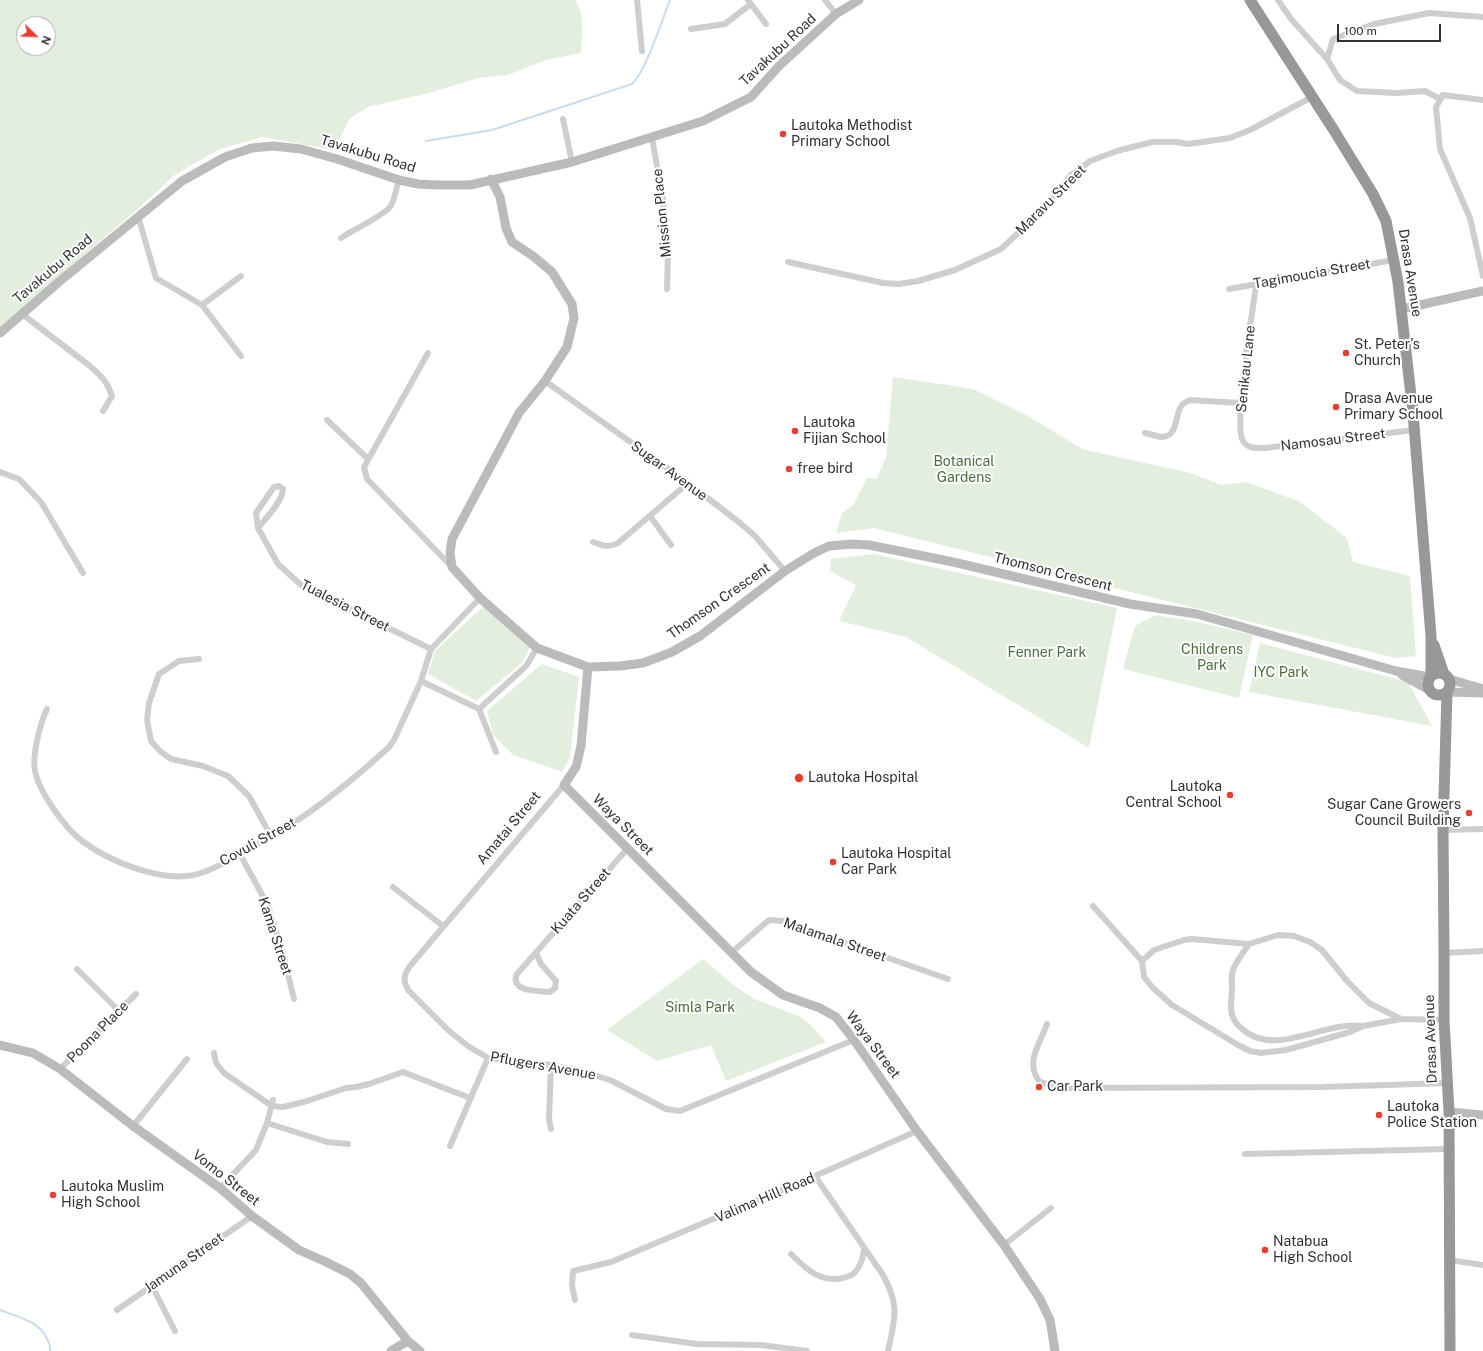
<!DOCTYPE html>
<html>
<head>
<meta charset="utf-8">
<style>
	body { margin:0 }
	#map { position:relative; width:1483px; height:1351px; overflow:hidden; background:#fff; font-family:"Public Sans",sans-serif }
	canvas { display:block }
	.north { position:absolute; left:16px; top:16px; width:40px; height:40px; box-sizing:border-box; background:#fff; border:1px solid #adadad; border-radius:50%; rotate:113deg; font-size:11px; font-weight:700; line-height:16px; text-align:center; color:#313131 }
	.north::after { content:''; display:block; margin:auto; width:14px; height:18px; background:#eb3c2f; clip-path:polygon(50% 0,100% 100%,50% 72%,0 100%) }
	.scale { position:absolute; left:1337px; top:24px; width:104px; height:18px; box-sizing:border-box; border:2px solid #313131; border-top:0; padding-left:5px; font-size:12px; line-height:14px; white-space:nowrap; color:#313131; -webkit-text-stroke:3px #fff; paint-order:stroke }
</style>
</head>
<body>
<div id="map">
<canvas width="1483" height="1351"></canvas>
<div class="north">N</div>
<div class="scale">100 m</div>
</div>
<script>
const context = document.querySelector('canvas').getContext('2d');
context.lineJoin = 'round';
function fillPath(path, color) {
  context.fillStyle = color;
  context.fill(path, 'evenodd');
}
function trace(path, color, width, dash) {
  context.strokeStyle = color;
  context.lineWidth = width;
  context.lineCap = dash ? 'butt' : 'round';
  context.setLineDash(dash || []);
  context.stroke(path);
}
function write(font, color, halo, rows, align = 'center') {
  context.font = font + ' "Public Sans",sans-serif';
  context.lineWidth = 4;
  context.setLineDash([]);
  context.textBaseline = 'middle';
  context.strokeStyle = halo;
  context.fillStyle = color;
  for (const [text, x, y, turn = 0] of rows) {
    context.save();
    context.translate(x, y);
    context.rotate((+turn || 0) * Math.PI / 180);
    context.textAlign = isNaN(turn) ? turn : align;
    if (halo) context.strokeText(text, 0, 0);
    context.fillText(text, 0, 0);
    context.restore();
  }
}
const green = new Path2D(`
	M0,0H575C585,11 582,39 581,53L546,60L508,75L478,78L429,93L368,107L349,119L335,150L262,137L220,149L176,174L140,207L0,327ZM24,24H48V48H24Z
	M893,377L973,389L1030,417L1082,449L1191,473L1221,485L1247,482L1300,502L1347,538L1353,562L1410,576L1416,656L1396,658L874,528L836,533L842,513L853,505L867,478H877L886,457Z
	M874,554L1117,608L1089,748L906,637L839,621L856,585L830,571L831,559Z
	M490,600L532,643L522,663L476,701L428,674L435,651Z
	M1155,615L1194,621L1253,635L1239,698L1123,669L1135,626Z
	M1260,643L1408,682L1432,726L1249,692Z
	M542,664L579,677L570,758L562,772L513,755L493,735L487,711Z
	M703,959L731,983L754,999L799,1016L809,1023L826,1042L726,1081L711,1045L657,1061L607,1030Z`);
const stream = new Path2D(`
	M426,141L492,130L632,84C646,71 662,20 670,0
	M0,1310C17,1317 40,1321 47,1339C49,1343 51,1346 50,1351`);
const street = new Path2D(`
	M637,0L642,51
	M748,0L766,24
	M825,0L836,14
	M1278,0L1291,19L1327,59
	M691,29L725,24L751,4
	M1440,99L1425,91L1397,93L1357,91L1340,80L1327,59L1333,39L1374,24L1429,13L1483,17
	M1483,100L1443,95L1436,107L1440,149L1470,218L1483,276
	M563,119L572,162
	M652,138L663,199L668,253L667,289
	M138,216L156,278L202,305L241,356
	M341,238C353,230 383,216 390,207C395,200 396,188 399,180
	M788,262L883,283L899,284L918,281L955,270L1001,249L1044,209L1070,176L1090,161L1117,151L1152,142H1176L1188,144L1230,138L1250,130L1312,97
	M1256,285C1253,310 1233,426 1243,441C1248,449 1256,448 1265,448L1414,430
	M1229,289L1394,260
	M202,305L241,276
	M22,314L90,366C101,376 107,381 112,396L103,411
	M428,353L364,467L367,479L452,567
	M545,381L688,483L740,523L755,536L785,571
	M327,420L368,459
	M1145,433C1150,434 1156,436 1161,437C1179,437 1174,415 1182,405C1184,402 1187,402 1190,400L1240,403
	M0,472L19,479L41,502L83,573
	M650,516L671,545
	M258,528C265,519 283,501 283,489L279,486L274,487L256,513L258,528L278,564L301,585L431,649
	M593,542C603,546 609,548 618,543L688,483
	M199,659L179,661L159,674L149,703L147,720L151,741L161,752L171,759L203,766L228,776L249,796L271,836
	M421,681L479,709
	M47,709C40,724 32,755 35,771C39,792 65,828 82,841C110,862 166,885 201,873C219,867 241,854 257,844C273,835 289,826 304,816C334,795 362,772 389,747L394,740L421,681L431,649L480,598
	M479,709L526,666L537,648
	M479,709L496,752
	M564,785L410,966C404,975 402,981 409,991L448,1030L468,1046L488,1058L551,1065L580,1071L610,1080L666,1109L680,1111L854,1040
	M1443,830L1483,829
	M240,854L267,904L282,950L294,999
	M393,887L443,926
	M1093,906L1142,961L1144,977L1152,987L1172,1005L1238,1045L1250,1051L1261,1053L1286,1050L1350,1032L1363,1026L1401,1019L1444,1020
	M1249,944C1244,952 1236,961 1233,970C1231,976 1232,982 1232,989C1232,995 1231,1001 1231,1007C1231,1015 1235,1023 1241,1028C1274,1059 1323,1021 1361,1026
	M732,952L769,920L783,921L948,979
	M536,953L541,964L556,981L555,988L550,992C539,991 509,992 517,974L627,849
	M1444,953L1483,951
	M1142,961L1154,950L1184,940L1192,939L1249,944L1278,935L1294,936L1310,942L1322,950L1347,981L1369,1003L1401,1019
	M77,969L119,1011
	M1047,1024C1040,1044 1024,1063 1040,1082L1063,1088L1324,1087L1448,1083
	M214,1053L216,1063L224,1073L272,1106L283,1107L304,1102L346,1088L356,1087L369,1084L403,1072L470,1098
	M60,1069L136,994
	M267,1123L327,1142L348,1144
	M133,1126L187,1059
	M551,1129L549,1119L551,1065
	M450,1146L488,1058
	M1245,1154L1448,1149
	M815,1176L883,1275C900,1306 895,1318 888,1351
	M220,1188L256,1150L267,1123L273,1100
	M1004,1245L1051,1208
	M791,1254C806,1269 820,1283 843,1278C849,1277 855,1274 858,1268C862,1263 863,1256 864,1250
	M1449,1260L1483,1265
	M152,1286L175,1331
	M575,1300L572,1285L573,1271L611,1262L815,1176L917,1131
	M117,1310L252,1216
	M632,1335L697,1344L761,1345L807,1351`);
const secondary = new Path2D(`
	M491,179L500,197L506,228L512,242L533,256L552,272L572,304L574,318L567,347L545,381L519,413L452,539L450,553L452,567L480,598L537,648L588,667L620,666L643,663L672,652L700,636L785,571L814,553L829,546L852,544L869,545L953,562L1130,604L1197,614L1396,671L1430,677
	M1402,309L1483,291
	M0,333L60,281L182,181L225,157L252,148L273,146L301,149L337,159L399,180L418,184L437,185H470L572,162L703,121L751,97L779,66L836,14L859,0
	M588,667L581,746L576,767L564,785L751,972L783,995L820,1008L836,1017L854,1040L917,1131L1004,1245L1040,1299L1050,1320L1055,1351
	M1402,675L1431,691
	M1449,679L1483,689
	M1448,692L1483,693
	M0,1045L33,1053L60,1069L133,1126L220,1188L252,1216L299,1250L324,1261L350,1274L361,1283L408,1341L420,1351
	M1449,1112L1483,1115
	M391,1351L408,1341`);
const highway = new Path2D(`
	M1250,0L1335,132L1373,194L1386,221L1398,282L1413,413L1431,636V676
	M1434,645L1444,674
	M1428 684a11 11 0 1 1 22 0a11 11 0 1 1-22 0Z
	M1447,693L1443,830L1444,953V1020L1449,1112L1450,1351`);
const markers = [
	[783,134,4,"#eb3c2f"],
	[1346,353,4,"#eb3c2f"],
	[1336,407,4,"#eb3c2f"],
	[795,431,4,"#eb3c2f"],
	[789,469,4,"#eb3c2f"],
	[799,778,5,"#eb3c2f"],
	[1230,795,4,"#eb3c2f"],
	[1469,813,4,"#eb3c2f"],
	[833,862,4,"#eb3c2f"],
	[1039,1087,4,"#eb3c2f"],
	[1379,1115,4,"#eb3c2f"],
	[53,1195,4,"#eb3c2f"],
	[1265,1250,4,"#eb3c2f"]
];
const streetNames = [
	["Tavakubu Road",778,50,-43],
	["Tavakubu Road",368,154,17],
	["Maravu Street",1051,200,-45],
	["Mission Place",662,213,-96],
	["Tavakubu Road",53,269,-40],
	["Drasa Avenue",1410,273,81],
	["Tagimoucia Street",1312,274,-10],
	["Senikau Lane",1246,369,-84],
	["Namosau Street",1333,440,-7],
	["Sugar Avenue",669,471,36],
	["Thomson Crescent",1053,572,14],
	["Thomson Crescent",719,601,-35],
	["Tualesia Street",345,606,27],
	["Waya Street",623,825,45],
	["Amatai Street",509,828,-50],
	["Covuli Street",258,842,-29],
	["Kuata Street",581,901,-49],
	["Kama Street",275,936,72],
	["Malamala Street",835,940,19],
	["Poona Place",98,1032,-45],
	["Drasa Avenue",1431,1039,-92],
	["Waya Street",873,1045,53],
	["Pflugers Avenue",543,1066,10],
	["Vomo Street",226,1178,38],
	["Valima Hill Road",765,1198,-23],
	["Jamuna Street",184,1263,-35]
];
const poiNames = [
	["Lautoka Methodist",791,126],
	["Primary School",791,142],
	["St. Peter's",1354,345],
	["Church",1354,361],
	["Drasa Avenue",1344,399],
	["Primary School",1344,415],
	["Lautoka",803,423],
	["Fijian School",803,439],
	["free bird",797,469],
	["Lautoka Hospital",808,778],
	["Lautoka",1222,787,"right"],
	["Central School",1222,803,"right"],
	["Sugar Cane Growers",1461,805,"right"],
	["Council Building",1461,821,"right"],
	["Lautoka Hospital",841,854],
	["Car Park",841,870],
	["Car Park",1047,1087],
	["Lautoka",1387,1107],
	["Police Station",1387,1123],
	["Lautoka Muslim",61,1187],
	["High School",61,1203],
	["Natabua",1273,1242],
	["High School",1273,1258]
];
const parkNames = [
	["Botanical",964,462],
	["Gardens",964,478],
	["Childrens",1212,650],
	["Park",1212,666],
	["Fenner Park",1047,653],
	["IYC Park",1281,673],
	["Simla Park",700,1008]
];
fillPath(green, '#e4eede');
trace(stream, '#cadbee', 2);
trace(street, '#cecece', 6);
trace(secondary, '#bbb', 9);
trace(highway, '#989898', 11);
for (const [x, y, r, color] of markers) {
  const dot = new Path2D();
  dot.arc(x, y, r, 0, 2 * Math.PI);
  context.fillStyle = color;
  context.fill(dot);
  trace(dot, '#fff', 1.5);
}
write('14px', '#313131', '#fff', streetNames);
write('14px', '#313131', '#fff', poiNames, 'left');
write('14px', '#4c6e3c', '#fff', parkNames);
</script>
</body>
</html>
